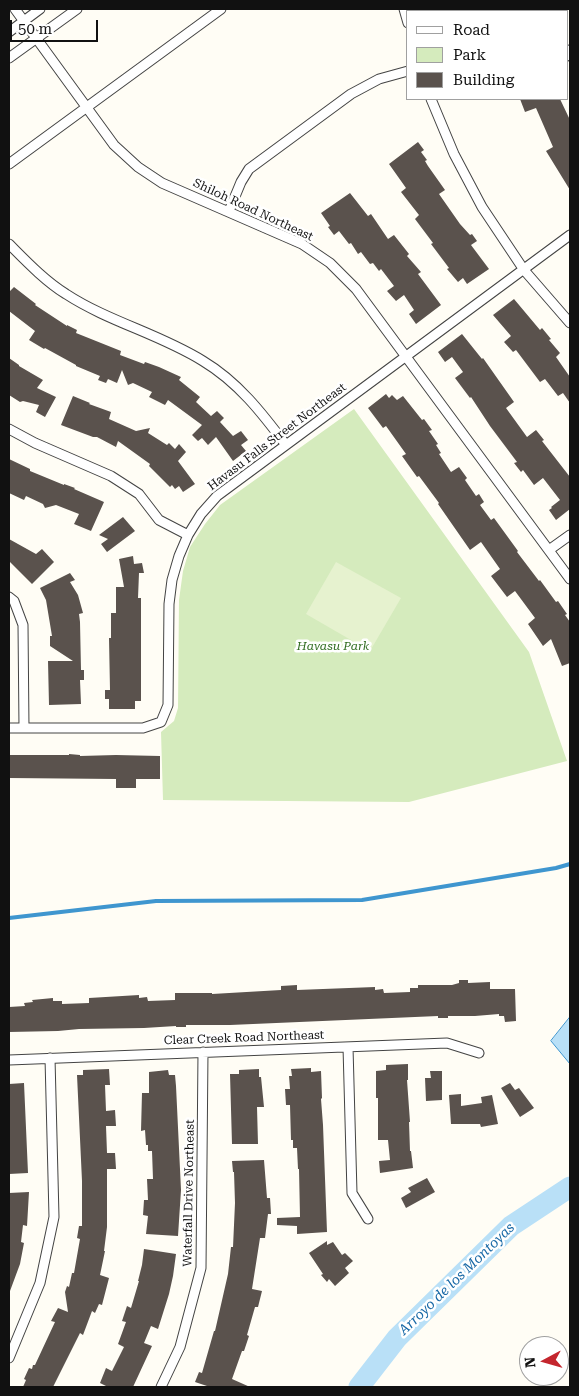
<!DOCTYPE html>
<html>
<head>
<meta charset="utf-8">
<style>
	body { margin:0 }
	#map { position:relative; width:579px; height:1396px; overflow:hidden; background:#fffdf5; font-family:"Roboto Serif",serif }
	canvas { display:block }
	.frame { position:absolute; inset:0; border:10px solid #111; pointer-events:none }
	.legend { position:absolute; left:406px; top:10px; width:162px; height:90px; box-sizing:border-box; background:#fff; border:1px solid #a0a0a0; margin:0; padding:6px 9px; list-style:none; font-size:15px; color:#111 }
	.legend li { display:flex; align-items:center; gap:10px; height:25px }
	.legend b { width:25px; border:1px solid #a0a0a0 }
	.north { position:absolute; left:519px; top:1336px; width:50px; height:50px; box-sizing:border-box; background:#fff; border:1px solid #a0a0a0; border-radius:50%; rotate:264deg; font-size:14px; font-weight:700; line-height:20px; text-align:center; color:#111 }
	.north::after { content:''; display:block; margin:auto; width:18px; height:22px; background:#c4262e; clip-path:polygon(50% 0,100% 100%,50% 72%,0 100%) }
	.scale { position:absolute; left:10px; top:20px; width:88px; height:22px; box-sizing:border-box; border:2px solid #111; border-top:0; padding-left:6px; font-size:15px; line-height:18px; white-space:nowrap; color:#111; -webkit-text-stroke:4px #fff; paint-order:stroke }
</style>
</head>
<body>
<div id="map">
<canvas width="579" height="1396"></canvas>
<div class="frame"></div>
<ul class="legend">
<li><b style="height:6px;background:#fff"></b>Road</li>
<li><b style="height:14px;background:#d5ebbd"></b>Park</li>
<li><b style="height:14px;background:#5a524d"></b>Building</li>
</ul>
<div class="north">N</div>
<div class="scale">50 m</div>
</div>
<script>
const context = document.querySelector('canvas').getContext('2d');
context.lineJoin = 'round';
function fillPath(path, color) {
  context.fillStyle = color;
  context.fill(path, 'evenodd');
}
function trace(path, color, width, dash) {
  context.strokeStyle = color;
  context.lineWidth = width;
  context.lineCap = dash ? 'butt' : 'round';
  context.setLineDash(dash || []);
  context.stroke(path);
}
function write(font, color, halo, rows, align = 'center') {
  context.font = font + ' "Roboto Serif",serif';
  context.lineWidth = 5;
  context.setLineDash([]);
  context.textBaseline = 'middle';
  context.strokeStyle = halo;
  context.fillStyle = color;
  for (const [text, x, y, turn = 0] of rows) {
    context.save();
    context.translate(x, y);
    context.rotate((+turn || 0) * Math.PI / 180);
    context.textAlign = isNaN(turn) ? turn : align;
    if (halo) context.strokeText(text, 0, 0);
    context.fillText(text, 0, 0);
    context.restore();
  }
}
const green = new Path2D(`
	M354,409L529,652L567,761L409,802L163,800L161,732L174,721L178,708L179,600L183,571L190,547L205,524L220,505Z`);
const pitch = new Path2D(`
	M336,562L401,598L370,651L306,614Z`);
const water = new Path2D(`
	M570,1017V1064L551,1041Z`);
const stream = new Path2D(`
	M9,918L156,901L362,900L556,868L570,864`);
const river = new Path2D(`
	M359,1387L397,1338L511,1226L570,1187`);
const building = new Path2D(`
	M520,99H560L570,120V190L546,151L553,147L536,108L525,112Z
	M418,142L424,150L421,152L427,160L425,161L428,166L445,190L439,194L460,224L470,235L472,234L477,241L471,245L489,269L467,284L463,278L458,282L447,269L449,268L431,244L433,243L415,219L419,215L401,192L406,188L389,164Z
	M350,193L368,216L371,214L388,239L394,235L409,254L407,256L421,272L418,274L441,305L416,324L409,314L414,310L404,295L396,301L387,291L394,286L381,269L379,271L373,263L370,264L361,252L358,254L351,243L349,244L339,231L334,235L328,227L330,226L321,213Z
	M14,287L36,304L35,305L67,326V325L77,330L76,333L121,351L120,355L144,364L145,362L159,367L181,377L179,380L200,397L196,402L211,416L217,411L224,418L220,422L233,436L241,431L248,440L241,445L246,451L233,461L216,437L208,445L202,438L198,441L192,435L202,425L168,400L165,405L149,397L152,392L133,383L128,385L122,370L117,383L108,379L106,383L98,380L100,376L76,366V365L45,348L44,349L29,340L35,331L9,311V292Z
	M514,299L540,330L542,328L551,339L549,340L560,353L556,357L570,377V403L563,393L558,396L545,379L540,382L516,350L513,352L504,342L511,336L493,315Z
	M462,334L482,359L483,358L514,402L506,408L527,437L536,430L544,440L542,441L570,477V509L556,520L549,510L552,508L551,507L560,500L543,478L534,485L523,470L521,472L514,463L517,462L490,426L471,397L470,398L455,378L463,372L452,357L445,362L438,352Z
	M9,358L19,365V366L43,380L37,388L56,397L45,417L36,412L39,405L23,401L20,402L9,395Z
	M386,394L389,398L392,395L397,400L403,396L422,420L424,419L432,430L429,431L438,444L436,445L441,453L439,454L451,472L459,467L467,478L465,480L476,496L479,494L484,502L480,505L491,520L494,518L518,551L517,552L539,581L540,580L556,602L558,601L567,614L565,615L570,622V663L562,666L551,639L543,646L528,624L535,618L515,591L507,597L491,576L500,569L481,542L470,550L438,504L439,503L419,476L417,477L402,456L406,454L386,426L383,428L368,408Z
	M73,396L90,403L89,404L111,412L109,419L136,431L150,428L148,433L167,445L169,443L175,449L179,444L186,452L178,461L195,484L183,492L179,486L175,489L172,485L170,487L149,466L150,464L118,441L116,447L97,437H93L61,425Z
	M9,459L30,469V471L64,485V484L75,488L74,489L104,502L91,531L74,524L79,514L56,505L45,508L43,504L26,496L24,500L9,493Z
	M123,517L135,531L107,552L101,544L108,539L99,535Z
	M9,539L36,554L42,549L54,562L32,584L9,561Z
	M133,556L134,564L142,563L144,573H139L138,598H141V701H135V709H109V699H105V690H110L109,638H111V613H116V587H124L119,559Z
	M70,573L75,580L70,582L78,595L83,613L79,614L80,622L81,670H84V680H80L81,704L49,705L48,661H73L50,646V636H52L46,600L40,588Z
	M69,754L80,755V756L116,755L160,756V779H136V788H116V779L9,778V755H69Z
	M459,980H468V983L490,982V989H515L516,1021L505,1022L504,1016H499V1014L475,1016H448V1018H438V1016L230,1025H186V1027H176V1026L144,1028L79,1029L58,1031L9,1032V1007L25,1006L24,1003L33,1002L32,1000L53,998V1001H62V1004L89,1003V998L139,995V998L147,997L148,1001L175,1000V993H212V994L281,990V986L297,985V990L375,987V990L383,989L384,993L410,992V988H418V985H452L459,983Z
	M408,1064V1080H407L410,1122H409L410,1151H411L413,1168L380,1173L379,1161L390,1160L388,1140H378V1098H376V1071L386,1070V1065Z
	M311,1068V1072L321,1071L322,1098L321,1099L323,1125L327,1232L297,1234V1226L277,1225V1218L300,1217L299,1169H298L297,1148H293V1140H291L290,1105H286L285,1089H290L289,1076H292L291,1069Z
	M109,1069L110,1085H105L106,1111L115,1110L116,1126H106L107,1153H115L116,1169H107V1227L104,1251H105L100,1275L109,1278L102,1305L99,1304L95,1313L92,1311L83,1335L80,1333L53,1387H23L26,1380L24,1379L29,1368L32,1369L33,1365H35L55,1322L51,1321L58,1308L68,1312L65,1292L67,1286L69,1287L72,1273H74L80,1239L77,1238L79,1226H82V1181L77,1075H83V1070Z
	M259,1069V1077H261L264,1107H257L258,1144H232L230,1074H239V1070Z
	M168,1070L169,1075H175L176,1086L181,1190L178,1236L146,1234L148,1216L143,1215L144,1200H148L147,1179H153L152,1151H148V1145H146L145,1130L141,1131L142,1093H149V1072Z
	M430,1071H442V1100L426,1101L425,1078H431Z
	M24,1083L28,1173L9,1174V1084Z
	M510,1083L515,1090L519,1088L534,1108L520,1117L501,1088Z
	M461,1094V1106L482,1103L481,1097L492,1095L498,1124L481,1127L480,1124H451L449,1095Z
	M264,1160L267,1198H270L271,1214H268L265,1238H260L252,1289L262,1291L258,1307H255L247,1335L249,1336L244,1351H242L232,1379L250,1387H210L195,1382L199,1372L202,1373L214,1331H215L228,1274L231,1247H233L235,1203L234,1172H233L232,1161Z
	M427,1178L435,1192L406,1208L401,1198L411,1192L408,1188Z
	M29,1192L27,1226L23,1225L21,1242L24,1243L20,1264L10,1291H9V1193Z
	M327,1241V1245L333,1242L342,1255L345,1253L353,1261L345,1268L349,1273L335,1286L329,1279L327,1282L321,1275L323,1274L309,1253Z
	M144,1249L176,1254L173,1276L169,1294L158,1329L151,1326L144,1343L152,1346L133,1387H108L100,1383L106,1368L112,1371L124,1347L118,1344L126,1322L122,1321L127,1306L131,1308L139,1281H138L142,1265Z`);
const minor = new Path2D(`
	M15,9L114,145L138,167L162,183L302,244L330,263L356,289L570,579
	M404,9L408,23
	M554,9L555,11
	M9,32L40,9
	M568,50L570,56
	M9,58L77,9
	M431,99L454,154L482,207L524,270L570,323
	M9,164L221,9
	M229,211L241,182L249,169L351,94L379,79L408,71
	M9,244C26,261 45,281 66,294C109,322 160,334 203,361C238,382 262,413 286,445
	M9,429L35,443L111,476L139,494L159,520L188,535
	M549,550L570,535
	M9,597L14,601L23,625L24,728
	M9,728H143L161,722L168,705L169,604L172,580L179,556L188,535L201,514L217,496L570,235
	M348,1047L352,1193L368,1219
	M9,1060L447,1043L479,1053
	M9,1358L40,1283L54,1217L50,1058
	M161,1387L180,1347L201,1268L203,1052`);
const streetNames = [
	["Shiloh Road Northeast",253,210,25],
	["Havasu Falls Street Northeast",277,437,-37],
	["Clear Creek Road Northeast",244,1038,-2],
	["Waterfall Drive Northeast",189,1193,-89]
];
const parkNames = [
	["Havasu Park",333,646]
];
const waterNames = [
	["Arroyo de los Montoyas",457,1279,-44]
];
fillPath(green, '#d5ebbd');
fillPath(pitch, '#e6f2cf');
fillPath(water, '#b9e0f7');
trace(water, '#3f96cf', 1);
trace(stream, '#3f96cf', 4);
trace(river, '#b9e0f7', 21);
fillPath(building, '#5a524d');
trace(minor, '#444', 11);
trace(minor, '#fff', 9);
write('12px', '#111', '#fff', streetNames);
write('italic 12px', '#2f6b1f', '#fff', parkNames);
write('italic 14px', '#1768a6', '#fff', waterNames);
</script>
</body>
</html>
